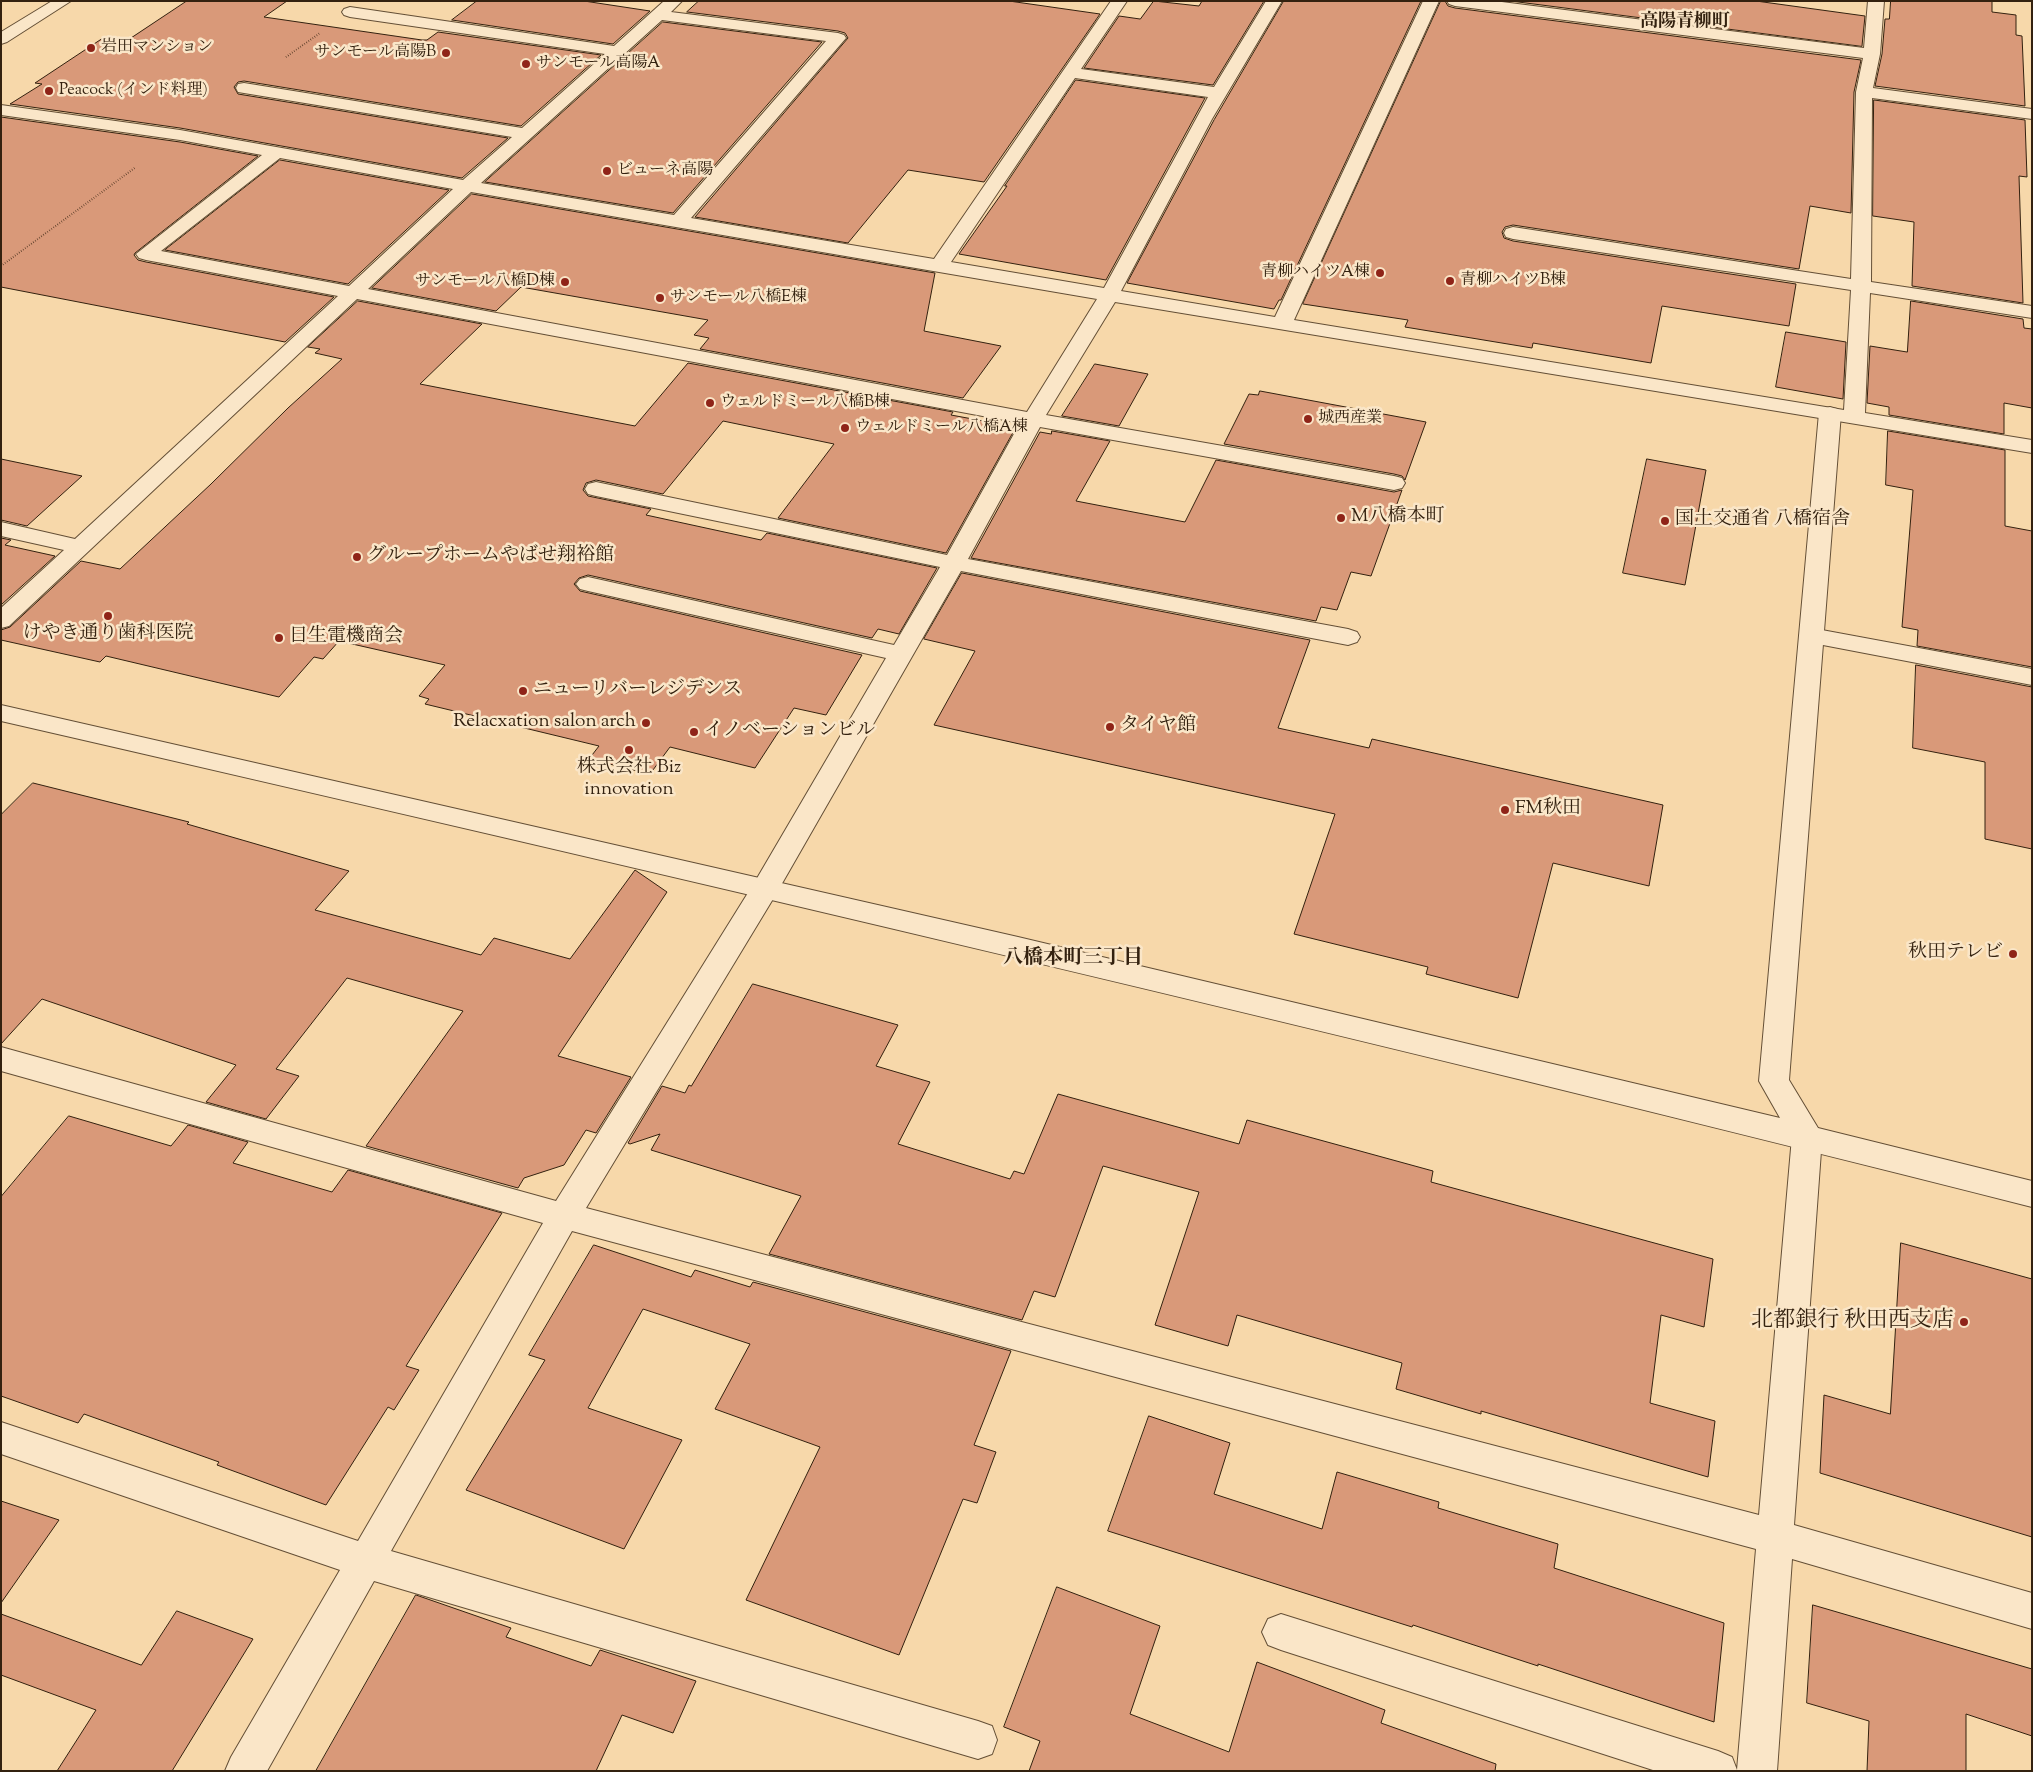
<!DOCTYPE html>
<html>
<head>
<meta charset="utf-8">
<style>
	body { margin:0 }
	#map { position:relative; width:2033px; height:1772px; overflow:hidden; background:#f7d8aa; font-family:"Sorts Mill Goudy",serif }
	canvas { display:block }
	.frame { position:absolute; inset:0; border:2px solid #33210f; pointer-events:none }
</style>
</head>
<body>
<div id="map">
<canvas width="2033" height="1772"></canvas>
<div class="frame"></div>
</div>
<script>
const context = document.querySelector('canvas').getContext('2d');
context.lineJoin = 'round';
function fillPath(path, color) {
  context.fillStyle = color;
  context.fill(path, 'evenodd');
}
function trace(path, color, width, dash) {
  context.strokeStyle = color;
  context.lineWidth = width;
  context.lineCap = dash ? 'butt' : 'round';
  context.setLineDash(dash || []);
  context.stroke(path);
}
function write(font, color, halo, rows, align = 'center') {
  context.font = font + ' "Sorts Mill Goudy","Noto Serif JP",serif';
  context.lineWidth = 5;
  context.setLineDash([]);
  context.textBaseline = 'middle';
  context.strokeStyle = halo;
  context.fillStyle = color;
  for (const [text, x, y, turn = 0] of rows) {
    context.save();
    context.translate(x, y);
    context.rotate((+turn || 0) * Math.PI / 180);
    context.textAlign = isNaN(turn) ? turn : align;
    if (halo) context.strokeText(text, 0, 0);
    context.fillText(text, 0, 0);
    context.restore();
  }
}
const building = new Path2D(`
	M187,1H287L264,17L422,40H427L438,32L601,55L521,126L244,81L238,82L234,87L238,94L508,138L462,178L180,128L10,104L42,84L35,83L103,38L126,41Z
	M477,1H584L650,11L613,44L452,20Z
	M699,1H1009L1100,14L984,182L908,170L848,243L695,217L848,38L845,33L838,31L687,12Z
	M1154,1L1199,6L1202,1H1264L1213,85L1084,68L1119,16L1140,19Z
	M1284,1H1421L1281,300H1279L1274,309L1127,283L1214,120Z
	M1441,1H1445L1448,6L1455,8L1861,60L1854,92L1851,213L1810,206L1799,269L1513,225L1505,227L1502,232L1504,238L1513,241L1796,284L1789,326L1662,306L1651,363L1533,343L1532,348L1405,327L1408,320L1303,304Z
	M1511,1H1756L1865,16L1862,46Z
	M1891,1H1992V12L2016,15V35L2022,36L2025,106L1875,86L1882,54L1885,19H1889Z
	M663,22L822,42L673,213L485,182Z
	M1076,80L1205,98L1106,280L959,254L1007,186H1005Z
	M1874,100L2025,120L2027,177L2019,176L2023,303L1912,286L1914,222L1873,216Z
	M1,117L180,142L258,156L135,253L134,255L138,260L146,262L334,297L285,342L1,287Z
	M280,160L449,190L348,284L165,250Z
	M472,194L935,273L924,331L1001,346L963,398L700,349L709,338L694,335L708,320L521,287L496,311L372,288Z
	M358,301L482,324L420,384L635,426L688,363L953,412L951,415L1016,427L946,553L778,518L834,444L723,421L663,494L596,480L586,483L583,490L588,496L651,509L646,515L761,540L767,533L937,568L899,634L878,629L872,638L588,575L579,578L574,584L580,591L862,655L826,715L794,708L755,768L670,747L650,774L589,759L599,746L425,704L429,699L419,696L445,665L339,641L323,659L314,657L279,697L106,656L100,662L1,640V630L10,627L81,561L120,569L211,484L288,408L342,359L315,353L320,349L308,347Z
	M1911,301L2023,319L2024,328L2032,329V408L2004,403V434L1889,415V407L1867,403L1870,346L1907,352Z
	M1786,332L1846,342L1843,399L1776,387Z
	M1095,364L1148,374L1119,426L1062,416Z
	M1260,391L1426,422L1405,480L1402,476L1394,474L1224,444L1249,394L1258,395Z
	M1052,431L1110,441L1076,501L1185,522L1216,460L1394,492L1402,490L1371,576L1351,572L1337,610L1321,607L1316,621L971,558L1040,432L1051,434Z
	M1888,431L2005,450V526L2032,531V667L1917,646L1918,630L1902,627L1913,490L1886,485Z
	M1,459L82,476L27,526L1,520Z
	M1647,459L1706,470L1685,585L1623,573Z
	M1,538L11,540L5,545L55,556L1,605Z
	M962,573L1310,640L1278,728L1369,748L1372,739L1663,805L1649,886L1553,863L1518,998L1426,974L1428,967L1294,934L1335,814L934,725L975,651L924,639Z
	M1916,665L2032,687V849L1985,839V762L1913,748Z
	M33,783L189,822L187,824L349,871L315,910L481,955L494,938L570,959L635,870L667,892L558,1056L631,1077L596,1133L586,1130L564,1165L524,1178L518,1188L366,1146L463,1011L347,978L276,1069L299,1076L266,1119L206,1102L236,1065L42,999L1,1044V815Z
	M753,984L898,1025L876,1066L930,1082L898,1144L1010,1179L1014,1171L1024,1174L1058,1094L1239,1144L1247,1120L1433,1171L1431,1182L1713,1259L1704,1327L1661,1315L1650,1403L1715,1421L1708,1477L1481,1411V1414L1396,1389L1402,1363L1237,1315L1228,1346L1155,1325L1199,1192L1103,1166L1055,1297L1034,1291L1022,1320L769,1254L801,1196L651,1150L660,1134L630,1144L628,1143L662,1086L685,1093L689,1085L691,1086Z
	M69,1116L171,1146L188,1125L248,1142L233,1163L332,1192L348,1170L502,1213L406,1366L419,1370L394,1410L388,1407L326,1505L217,1465L219,1462L84,1414L78,1423L1,1396V1197Z
	M1901,1243L2032,1279V1537L1820,1473L1824,1395L1890,1414Z
	M594,1245L691,1277L695,1270L750,1287L753,1282L1011,1351L974,1445L996,1452L977,1503L963,1499L899,1655L746,1600L820,1447L715,1409L750,1344L643,1309L588,1408L682,1440L624,1549L466,1490L545,1360L529,1355Z
	M1149,1416L1230,1443L1214,1494L1322,1529L1337,1472L1439,1502L1438,1508L1558,1544L1554,1568L1724,1623L1714,1722L1538,1664V1666L1413,1625L1412,1627L1108,1531Z
	M1,1501L59,1520L1,1603Z
	M1057,1587L1160,1626L1130,1714L1229,1752L1257,1662L1385,1710L1381,1723L1496,1764L1495,1771H1029L1040,1741L1004,1727Z
	M416,1595L511,1628L506,1637L591,1666L600,1650L696,1681L673,1733L622,1715L596,1771H316Z
	M1813,1605L2032,1669V1736L1966,1714V1771H1867L1869,1721L1807,1703Z
	M177,1611L253,1639L172,1771H57L96,1710L1,1675V1614L141,1665Z`);
const path = new Path2D(`
	M286,57L320,33
	M1,266L136,167`);
const minor = new Path2D(`
	M664,1H682L671,12L838,33L844,35L846,38L691,218L934,259L1111,1H1127L1081,69L1214,87L1266,1H1282L1212,119L1121,291L1275,317L1423,1H1439L1294,320L1844,410L1851,290L1513,239L1506,237L1504,233L1506,229L1513,227L1851,279L1856,92L1863,58L1455,6L1449,4L1447,1H1494L1864,48L1868,1H1884L1880,54L1873,88L2032,109V119L1872,98L1871,282L2032,306V318L1870,293L1865,413L2032,440V453L1115,302L1046,415L1394,476L1402,478L1405,483L1402,488L1394,490L1040,427L968,559L1348,629L1357,632L1360,637L1357,642L1348,645L961,571L776,894L586,1208L1759,1515L1792,1137L1796,1128L1807,1125L1818,1128L1822,1137L1794,1525L2032,1593V1629L1792,1559L1777,1771H1656L1281,1650L1268,1645L1262,1632L1268,1619L1281,1614L1718,1751L1732,1757L1737,1770L1756,1549L572,1231L391,1551L978,1721L992,1726L997,1740L992,1754L978,1759L374,1581L267,1771H225L231,1757L340,1570L1,1454V1422L358,1541L543,1223L1,1071V1047L556,1201L756,880L886,658L588,591L580,589L576,584L580,579L588,577L894,645L940,567L596,496L588,494L585,489L588,484L596,482L947,555L1020,423L357,299L9,626L1,628V608L64,550L1,536V522L75,539L338,296L146,260L139,258L136,254L262,155L180,140L1,115V105L180,130L463,180L512,137L244,93L238,92L236,88L238,84L244,83L522,128L605,54L350,17L344,15L342,12L344,9L350,7L614,46ZM662,20L826,41L674,215L481,183ZM1075,78L1208,97L1104,288L951,262ZM280,158L453,189L349,286L161,251ZM471,192L1097,299L1027,412L368,289Z
	M1811,628L2032,669V685L1802,641L1799,636L1802,631Z`);
const tertiary = new Path2D(`
	M52,1H71L7,42L1,44V32Z
	M1830,407L1837,409L1841,413L1789,1080L1818,1128L2032,1181V1207C1357,1036 680,877 1,721V705L1018,937L1780,1118L1759,1081L1819,413L1823,409Z`);
const markers = [
	[91,48,5,"#8f2418"],
	[446,53,5,"#8f2418"],
	[526,64,5,"#8f2418"],
	[49,91,5,"#8f2418"],
	[607,171,5,"#8f2418"],
	[1380,273,5,"#8f2418"],
	[1450,281,5,"#8f2418"],
	[565,282,5,"#8f2418"],
	[660,298,5,"#8f2418"],
	[710,403,5,"#8f2418"],
	[1308,419,5,"#8f2418"],
	[845,428,5,"#8f2418"],
	[1341,518,5,"#8f2418"],
	[1665,521,5,"#8f2418"],
	[357,557,5,"#8f2418"],
	[108,616,5,"#8f2418"],
	[279,638,5,"#8f2418"],
	[523,691,5,"#8f2418"],
	[646,723,5,"#8f2418"],
	[1110,727,5,"#8f2418"],
	[694,732,5,"#8f2418"],
	[629,750,5,"#8f2418"],
	[1505,810,5,"#8f2418"],
	[2013,954,5,"#8f2418"],
	[1964,1322,5,"#8f2418"]
];
const farPoinames = [
	["岩田マンション",101,48],
	["サンモール高陽B",436,53,"right"],
	["サンモール高陽A",536,64],
	["Peacock (インド料理)",59,91],
	["ビューネ高陽",617,171],
	["青柳ハイツA棟",1370,273,"right"],
	["青柳ハイツB棟",1460,281],
	["サンモール八橋D棟",555,282,"right"],
	["サンモール八橋E棟",670,298],
	["ウェルドミール八橋B棟",720,403],
	["城西産業",1318,419],
	["ウェルドミール八橋A棟",855,428]
];
const farQuarternames = [
	["高陽青柳町",1685,23]
];
const poiNames = [
	["M八橋本町",1351,518],
	["国土交通省 八橋宿舎",1675,521],
	["グループホームやばせ翔裕館",367,557],
	["けやき通り歯科医院",108,635,"center"],
	["日生電機商会",289,638],
	["ニューリバーレジデンス",533,691],
	["Relacxation salon arch",636,723,"right"],
	["タイヤ館",1120,727],
	["イノベーションビル",704,732],
	["株式会社 Biz",629,769,"center"],
	["innovation",629,791,"center"],
	["FM秋田",1515,810],
	["秋田テレビ",2003,954,"right"]
];
const neighbourhoodNames = [
	["八橋本町三丁目",1073,960]
];
const nearPoinames = [
	["北都銀行 秋田西支店",1954,1322]
];
fillPath(building, '#d99979');
trace(building, '#33210f', 1);
trace(minor, '#644f36', 2);
trace(tertiary, '#644f36', 2);
trace(path, '#33210f', 2, [0.5, 2]);
fillPath(minor, '#fae6c8');
fillPath(tertiary, '#fae6c8');
for (const [x, y, r, color] of markers) {
  const dot = new Path2D();
  dot.arc(x, y, r, 0, 2 * Math.PI);
  context.fillStyle = color;
  context.fill(dot);
  trace(dot, '#fae6c8', 2);
}
write('16px', '#33210f', '#fae6c8', farPoinames, 'left');
write('bold 18px', '#33210f', '#fae6c8', farQuarternames);
write('19px', '#33210f', '#fae6c8', poiNames, 'left');
write('bold 20px', '#33210f', '#fae6c8', neighbourhoodNames);
write('22px', '#33210f', '#fae6c8', nearPoinames, 'right');
</script>
</body>
</html>
